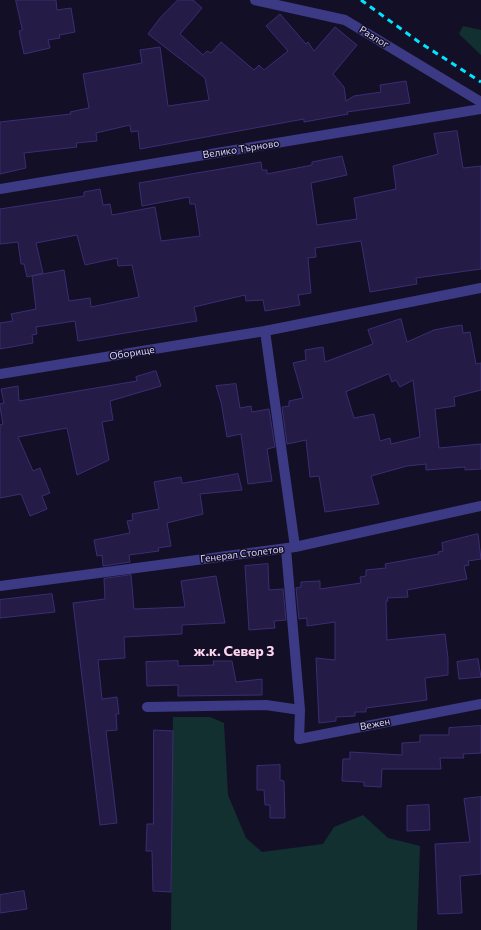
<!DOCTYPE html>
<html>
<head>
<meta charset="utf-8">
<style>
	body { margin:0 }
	canvas { display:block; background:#130f26 }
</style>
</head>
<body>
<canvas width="481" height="930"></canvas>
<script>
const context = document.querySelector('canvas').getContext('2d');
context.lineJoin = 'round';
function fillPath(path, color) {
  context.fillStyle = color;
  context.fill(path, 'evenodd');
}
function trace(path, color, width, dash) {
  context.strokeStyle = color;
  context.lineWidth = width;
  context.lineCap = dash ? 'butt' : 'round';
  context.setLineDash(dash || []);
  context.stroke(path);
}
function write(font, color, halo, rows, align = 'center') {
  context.font = font + ' Commissioner,sans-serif';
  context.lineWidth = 3;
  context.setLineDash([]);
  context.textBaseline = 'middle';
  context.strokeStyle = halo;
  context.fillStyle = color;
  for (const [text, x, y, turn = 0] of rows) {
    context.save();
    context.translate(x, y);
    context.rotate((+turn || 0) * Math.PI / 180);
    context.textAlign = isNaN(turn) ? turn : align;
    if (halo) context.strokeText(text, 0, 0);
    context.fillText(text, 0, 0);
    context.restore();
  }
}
const green = new Path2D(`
	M463,26L481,30V55L459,34Z
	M173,717H210L224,723L228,795L246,838L262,852L323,844L334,827L363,815L388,838L420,846L417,930H171Z`);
const building = new Path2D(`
	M16,0H56L57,10L71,8L75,32L59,35L60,38L48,40L50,48L24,54L19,31L22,30Z
	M178,0H193L202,8L180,34L203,55L207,51L211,53L221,42L254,70L259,65L264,70L288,51L266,26L280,14L306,44L308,42L314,51L335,27L357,45L333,74L344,87L346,101L354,96L381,92L380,85L406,81L410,103L347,112L348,114L304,122V119L140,149L138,131L131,132L130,125L96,133L97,141L76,143L77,147L24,153L26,168L0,174V122L71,114L70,112L89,108L83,74L142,63L140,50L160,47L168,106L209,100L205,78L148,34L160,18Z
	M457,131L463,168L481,166V269L416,278L417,284L370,292L361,241L315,248L316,257L308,258L311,293L298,295L300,305L265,311L263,300L246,301L245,295L194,307L197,321L78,341L75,321L36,327L37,334L32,335L33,343L0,349V323L13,321L11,314L36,309L32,276L64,270L69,301L90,298L91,307L139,297L132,265L118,266L117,258L85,265L77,235L36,243L43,273L27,277L24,264H21L18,242L0,244V209L84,196V192L100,189L103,205L110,204L112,215L155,207L161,241L200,236L195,204H190L189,197L142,206L139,183L261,162L262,170H267V174L312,165V162L342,156L347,175L311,183L317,225L357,219L354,198L396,189L393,166L438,154L434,134Z
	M401,319L407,342L434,330L449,327L462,325L463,333L470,332L476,364L481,363V390L454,397L455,406L435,409L439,448L481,444V469L465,470V467L426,470V464L407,466L371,476L379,504L325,512L319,476L310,477L306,440L287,444L282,407L289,406V401L303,398L293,363L306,360L305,350L323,347L325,362L373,344L368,330ZM389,374L392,382L396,380L400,387L413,380L420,437L391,444L390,438L380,441L374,414L354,418L346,392Z
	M156,371L161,386L110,401L113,420L102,422L109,460L77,475L67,428L18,437L33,471L40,468L50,493L42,496L47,509L30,516L21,494L0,498V425L3,424L0,407V404L4,403L1,389L18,386L19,401L137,381L136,377Z
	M236,384L240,408L251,406L252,412L269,409L275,447L267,449L272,481L248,484L241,434L227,437L221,402L216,386Z
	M238,474L242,490L200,494L203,514L167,523L171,546L158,548L159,551L129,555L130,562L103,566L102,555L97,556L94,540L130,533L127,521L133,520L132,514L159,509L154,482L181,477L182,483Z
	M478,534L481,559L468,561L469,565L464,566L467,579L407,590L408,597L387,598L388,601H386L387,640L445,634L448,658V675L425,678L427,700L366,708V712H355V716L336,717V721L319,723L316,658L335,660V622L307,626V618L299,619L296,588L301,587V582L320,581V589L361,583L360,577L366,576V570L386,568L385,564L439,554L438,552L443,551L442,543Z
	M268,564L269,590L283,589L286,620L274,621L275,628L249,630L245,566Z
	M131,575L134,609L185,607L181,581L216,576L225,623L182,625V634L124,637L125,658L98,660L102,699L117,697L119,714H116L117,730L106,731L117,823L100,825L73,603L105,599L104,579Z
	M52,594L55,612L0,618V600Z
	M478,659L481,677L459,679L457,662Z
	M178,661V666L214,665L213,661H232L236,682L262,679V695L178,696V685L147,686L146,662Z
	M481,726V753L463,754L464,758H440L441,769H382L381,787L364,786V782L342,781L343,759H350V752L402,755V743L420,742V735H449V728Z
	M154,730L173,731L171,892L153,891L152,851H146L147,824H153Z
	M280,765V780L284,781L285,818H270V805H265L264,790H257V766Z
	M481,797V874L460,876L462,913L438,914L435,844L470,842L464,799Z
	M429,805L430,830L407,831V806Z
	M24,891L27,909L0,913V895Z`);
const minor = new Path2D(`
	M255,0L345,20L481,102
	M0,189L481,109
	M265,331L295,547
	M0,374L265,331L481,288
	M286,549L300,710L299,739L481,704
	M0,586L295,547L481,506
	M147,707L266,705L300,710`);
const rail = new Path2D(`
	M361,0L419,42L481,82`);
const streetNames = [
	["Разлог",374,37,31],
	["Велико Търново",241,149,-9],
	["Оборище",132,353,-9],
	["Генерал Столетов",242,554,-7],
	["Вежен",375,724,-11]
];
const districtNames = [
	["ж.к. Север 3",234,651]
];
fillPath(green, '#12302f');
fillPath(building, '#241b47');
trace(building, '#3b2d73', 1);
trace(minor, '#3d3a85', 10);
trace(rail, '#00e5ff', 3, [6, 5]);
write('10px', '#d9d4ff', '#130f26', streetNames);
write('bold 14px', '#ffd6f0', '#130f26', districtNames);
</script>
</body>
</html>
